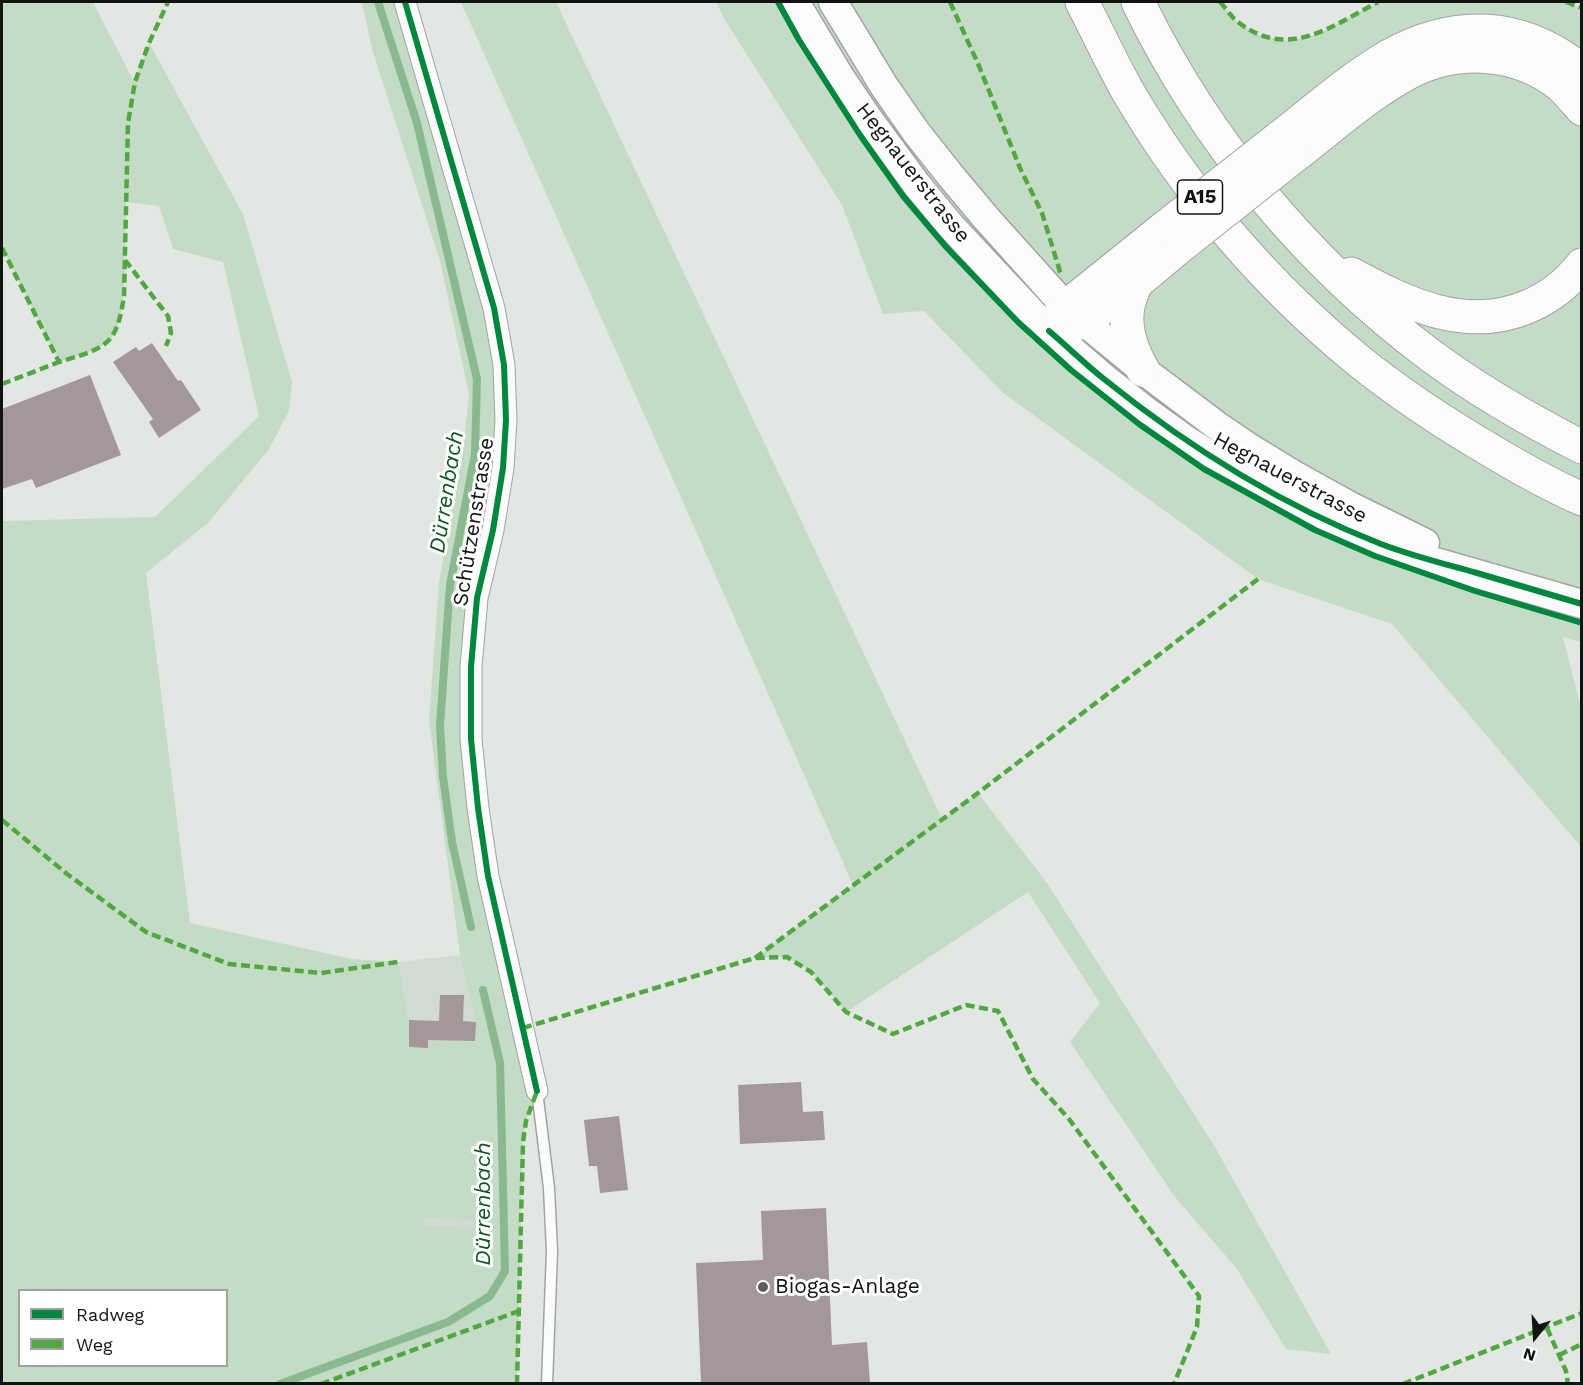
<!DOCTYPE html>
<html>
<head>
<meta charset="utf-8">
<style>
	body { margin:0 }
	#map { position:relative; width:1583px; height:1385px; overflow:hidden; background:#e3e7e3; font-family:"Work Sans",sans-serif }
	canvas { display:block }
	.frame { position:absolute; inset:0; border:3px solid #121412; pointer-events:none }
	.legend { position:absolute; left:18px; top:1289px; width:210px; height:78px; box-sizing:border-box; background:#fff; border:2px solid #a0a1a0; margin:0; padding:8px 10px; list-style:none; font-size:18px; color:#121412 }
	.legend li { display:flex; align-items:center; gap:12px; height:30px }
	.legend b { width:30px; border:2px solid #a0a1a0 }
	.north { position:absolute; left:1505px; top:1307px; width:60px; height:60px; -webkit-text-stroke:4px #fff; paint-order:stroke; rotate:198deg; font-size:16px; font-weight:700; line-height:24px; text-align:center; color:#121412 }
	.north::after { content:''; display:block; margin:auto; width:21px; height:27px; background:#121412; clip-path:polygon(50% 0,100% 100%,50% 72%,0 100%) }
</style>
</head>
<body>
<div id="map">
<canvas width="1583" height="1385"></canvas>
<div class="frame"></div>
<ul class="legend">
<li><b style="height:8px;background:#00873e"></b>Radweg</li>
<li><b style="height:8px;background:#51a842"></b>Weg</li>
</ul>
<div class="north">N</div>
</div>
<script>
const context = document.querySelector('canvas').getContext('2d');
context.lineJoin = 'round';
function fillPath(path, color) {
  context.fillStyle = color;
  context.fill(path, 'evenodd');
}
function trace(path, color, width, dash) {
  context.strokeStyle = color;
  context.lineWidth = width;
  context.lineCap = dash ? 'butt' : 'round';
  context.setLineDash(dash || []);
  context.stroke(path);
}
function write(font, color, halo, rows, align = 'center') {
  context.font = font + ' "Work Sans",sans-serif';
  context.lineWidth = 6;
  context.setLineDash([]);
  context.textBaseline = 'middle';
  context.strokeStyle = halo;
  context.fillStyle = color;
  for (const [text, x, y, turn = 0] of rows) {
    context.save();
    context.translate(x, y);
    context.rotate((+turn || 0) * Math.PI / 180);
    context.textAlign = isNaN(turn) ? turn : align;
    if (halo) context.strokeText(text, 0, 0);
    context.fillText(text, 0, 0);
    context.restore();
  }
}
const built = new Path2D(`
	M460,955L476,1022L473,1227L423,1225L427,1048L409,1047V1020L398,962Z`);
const green = new Path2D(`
	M2,2H93L134,82L149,43L243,214L292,382L289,411L269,449L209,522L146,573L190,923L352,959L398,962L409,1020V1047L427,1048L428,1040L475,1041L476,1022L460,955L429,721L439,582L463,451L469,394L440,261L372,49L362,2H405L504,365L493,530L471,739L537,1091L526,1121L523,1142L517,1383H2V521L155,517L259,416L223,262L173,249L159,206L126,202C125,231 129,314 113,336C102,351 77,356 59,362L2,248ZM424,1218L472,1220L473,1227L424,1225ZM20,1290H226V1366H20Z
	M461,2H556L942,819L978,793L1047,883L1215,1147L1331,1354L1286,1349L1237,1269L1175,1197L1070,1042L1100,1003L1028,892L846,1012L811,972L787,957L755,958L853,885Z
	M716,2H1220L1237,22L1259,35L1288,41L1318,34L1378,2H1566L1581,8V642L1563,637L1581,708V847L1392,624L1258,579L1002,392L924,311L883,314L842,205L725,20Z`);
const stream = new Path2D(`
	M378,2L417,123L477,379L475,454L450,585L440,725L443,777L452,842L471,927
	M280,1384L448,1322L490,1296L505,1271L500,1063L483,990`);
const building = new Path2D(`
	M152,343L178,381L181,380L201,410L159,438L149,422L153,419L113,362L136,347L139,351Z
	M90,375L121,455L36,488L32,479L2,489V409Z
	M440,995H464L463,1021L476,1022L475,1041L428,1040V1048L409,1047V1020L439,1021Z
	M801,1082L803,1112L823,1111L825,1140L740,1144L738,1085Z
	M619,1116L628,1190L600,1193L597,1166H589L584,1120Z
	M826,1208L832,1345L867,1342L870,1383H701L696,1263L763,1260L761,1211Z`);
const lane = new Path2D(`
	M537,1091L549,1188L552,1251L547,1384`);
const street = new Path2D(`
	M405,2L494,308L504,365L506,420L503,468L493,530L477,598L471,667V739L478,808L488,876L537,1091`);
const secondary = new Path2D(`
	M795,2L840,77L867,117L917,185L949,224L1049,331L1104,378L1146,411L1189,442L1270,491L1348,530L1418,557L1582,604
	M833,2L884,86L916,132L950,175L986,218L1066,307L1143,370L1216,425L1253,450L1294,475L1350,506L1425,543`);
const highway = new Path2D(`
	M1082,2C1097,31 1111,61 1127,90C1187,193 1267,286 1359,361C1400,394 1444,423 1490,450C1520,468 1550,485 1582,499
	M1138,2C1205,140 1307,263 1430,355C1477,390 1529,420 1582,447
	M1279,138C1315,110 1350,79 1389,56C1455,19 1523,22 1582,71
	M1293,157C1331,128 1367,95 1408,73C1457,47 1517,51 1560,85C1568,92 1575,101 1582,109
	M1351,274C1405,303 1465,333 1527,307C1549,298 1567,284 1582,265
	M1136,283C1133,290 1130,298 1128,306C1124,328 1132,351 1143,370
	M1057,319L1066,307L1163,229
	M1049,331L1083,322L1136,283L1178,248`);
const highwayBridge = new Path2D(`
	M1163,229L1279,138
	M1178,248L1293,157`);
const quiet = new Path2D(`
	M950,2L979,66L1020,168L1042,213L1061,275
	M1220,2C1226,8 1231,17 1238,22C1288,61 1332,26 1378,2
	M1566,2L1582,8
	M2,248L59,362C77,356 105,351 114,333C120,322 122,308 124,296L128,123L135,82L149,43L168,2
	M125,260L168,316L171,333L166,346
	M2,384L59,362
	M2,820L67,874L146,932L229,964L321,973L398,962
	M755,958L978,793L1258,579
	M523,1028L755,958L787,957L811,972L846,1012L893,1034L966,1005L998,1011L1033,1079L1069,1119L1199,1296L1197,1327L1174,1384
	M1547,1328L1566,1371L1568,1384
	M1559,1355L1582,1344
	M321,1384L519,1311
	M517,1384L523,1142L526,1121L537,1091
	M1403,1384L1582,1313`);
const cycleway = new Path2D(`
	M405,2L494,308L504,365L506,420L503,468L493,530L477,598L471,667V739L478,808L488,876L537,1091
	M778,2L799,40L860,135L903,196L947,248L1018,322L1071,370L1139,424L1204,469L1315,530L1375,556L1475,591L1582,623
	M1049,331C1068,347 1085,364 1104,379C1187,446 1281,505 1381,544C1412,556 1445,564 1477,573C1512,583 1547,594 1582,604`);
const markers = [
	[763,1287,6,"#5b5e5b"]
];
const shields = [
	[1200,197,45]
];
const shieldNames = [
	["A15",1200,197]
];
const streetNames = [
	["Hegnauerstrasse",913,173,52],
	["Hegnauerstrasse",1290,478,28],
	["Schützenstrasse",474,522,-81]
];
const poiNames = [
	["Biogas-Anlage",775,1287]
];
const waterNames = [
	["Dürrenbach",447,492,-81],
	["Dürrenbach",484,1204,-90]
];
fillPath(built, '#d2dbd3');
fillPath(green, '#c4dbc5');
trace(stream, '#8ab990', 8);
fillPath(building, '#a4979a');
trace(lane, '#a2a4a2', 13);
trace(street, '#a2a4a2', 23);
trace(secondary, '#a2a4a2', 31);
trace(highway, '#a2a4a2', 35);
trace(lane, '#fbfbfb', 10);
trace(street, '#fbfbfb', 21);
trace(secondary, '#fbfbfb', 28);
trace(highway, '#fbfbfb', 33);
trace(highwayBridge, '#a2a4a2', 35, []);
trace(highwayBridge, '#fbfbfb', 33);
trace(quiet, '#51a842', 4.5, [9, 4.5]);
trace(cycleway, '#00873e', 6);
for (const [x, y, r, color] of markers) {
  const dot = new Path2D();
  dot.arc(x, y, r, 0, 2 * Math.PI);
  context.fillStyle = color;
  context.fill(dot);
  trace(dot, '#fff', 2);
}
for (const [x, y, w] of shields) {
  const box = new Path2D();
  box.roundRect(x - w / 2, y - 17, w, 34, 4.5);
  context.fillStyle = '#fff';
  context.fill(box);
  trace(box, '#121412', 1.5);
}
write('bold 20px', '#121412', null, shieldNames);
write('21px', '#121412', '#fff', streetNames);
write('21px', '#121412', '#fff', poiNames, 'left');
write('italic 22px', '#0e5620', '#fff', waterNames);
</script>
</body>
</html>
